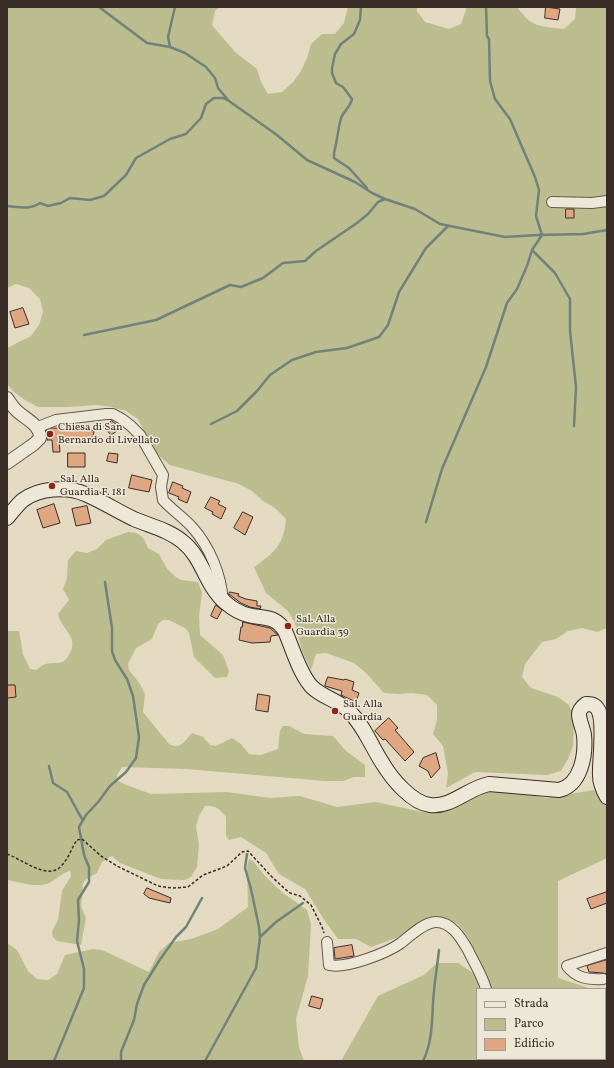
<!DOCTYPE html>
<html>
<head>
<meta charset="utf-8">
<style>
	body { margin:0 }
	#map { position:relative; width:614px; height:1068px; overflow:hidden; background:#e3dac1; font-family:Vollkorn,serif }
	canvas { display:block }
	.frame { position:absolute; inset:0; border:8px solid #3a2d28; pointer-events:none }
	.legend { position:absolute; left:476px; top:988px; width:130px; height:72px; box-sizing:border-box; background:#ede7d7; border:1px solid #a59d91; margin:0; padding:5px 7px; list-style:none; font-size:12px; color:#3a2d28 }
	.legend li { display:flex; align-items:center; gap:8px; height:20px }
	.legend b { width:20px; border:1px solid #a59d91 }
</style>
</head>
<body>
<div id="map">
<canvas width="614" height="1068"></canvas>
<div class="frame"></div>
<ul class="legend">
<li><b style="height:5px;background:#ede7d7"></b>Strada</li>
<li><b style="height:11px;background:#bbbd8e"></b>Parco</li>
<li><b style="height:11px;background:#dfa781"></b>Edificio</li>
</ul>
</div>
<script>
const context = document.querySelector('canvas').getContext('2d');
context.lineJoin = 'round';
function fillPath(path, color) {
  context.fillStyle = color;
  context.fill(path, 'evenodd');
}
function trace(path, color, width, dash) {
  context.strokeStyle = color;
  context.lineWidth = width;
  context.lineCap = dash ? 'butt' : 'round';
  context.setLineDash(dash || []);
  context.stroke(path);
}
function write(font, color, halo, rows, align = 'center') {
  context.font = font + ' Vollkorn,serif';
  context.lineWidth = 3;
  context.setLineDash([]);
  context.textBaseline = 'middle';
  context.strokeStyle = halo;
  context.fillStyle = color;
  for (const [text, x, y, turn = 0] of rows) {
    context.save();
    context.translate(x, y);
    context.rotate((+turn || 0) * Math.PI / 180);
    context.textAlign = isNaN(turn) ? turn : align;
    if (halo) context.strokeText(text, 0, 0);
    context.fillText(text, 0, 0);
    context.restore();
  }
}
const green = new Path2D(`
	M7,7H220L215,11L212,25L235,52L257,69L261,82L268,94L282,92L293,82L301,71L307,58L311,44L322,34H335L344,23L348,7H417V11L425,22L449,29L461,24L466,10V7H517C532,28 540,26 564,29L575,19L576,7H607V628L597,632L582,628L568,631L556,639L542,642L525,664L522,677L531,688L558,697L569,705L574,718L573,746L568,759L561,771L547,775L475,772L446,788L448,774L443,746L433,734L437,720V705L427,695L412,693L398,694L384,693L365,672L354,663L326,653L316,654L311,670L302,651L295,623L288,611L266,593L254,567C274,553 284,545 286,519L275,508L263,501L252,491L239,484L170,465L159,456L151,445L138,419L126,411L112,407L97,405L67,407H38L25,400L14,392L7,384V348L31,336L39,325L43,312L40,299L29,288L16,284L7,288Z
	M128,532C141,532 144,538 148,548L159,554L167,569L176,577L181,580L198,582L202,593L199,616L200,635L223,655L229,671L227,677L215,678L194,657L189,633L185,628L169,620H163L158,624L152,639L136,648L128,664L129,670L140,684L145,694L143,712L169,744C180,750 185,741 192,733L203,737L210,745L216,746L232,738L241,744L249,754L261,755L278,749L280,731L283,726H289L304,734L333,736L345,750L365,765V777H354L343,781H325L186,769L122,767L117,775L118,781L124,784L151,794L227,792L270,798L300,796L337,807L376,802L427,813L449,811L490,790H507L546,798L594,790L607,804V858L558,881V978L592,989H487L469,939L458,924L442,917H429L399,937L371,947L356,939H338L323,918L305,889L279,874L266,853L241,837L229,840L226,836V817C219,809 216,805 205,806L199,816L196,827L199,844L197,867L191,877L185,880L161,879L120,863L112,856L102,862L97,873L86,879L83,884L81,906L86,918L81,945L57,941L53,937L52,931L58,920L62,891L71,876L70,871C62,873 58,878 51,882C40,889 18,882 7,880V631H19L23,654L30,669L36,670C39,668 43,664 46,664C51,662 57,664 62,662C66,661 68,656 70,653C79,636 60,628 58,614L69,600L63,589L67,578L68,560L76,551L87,553L97,549L106,540Z
	M249,859L253,861L265,876L283,893L307,910L311,924L308,976L296,1019L299,1047L304,1061H7V943L17,950L28,971L37,979L48,980L57,974L65,955L93,949L102,950L149,972L159,952L169,943L191,939L218,929L248,907L247,867Z
	M437,963H458L473,973L480,980L483,989H477V1059H514L518,1061H341L378,996L424,975Z
	M605,993L607,994V1053H605Z`);
const stream = new Path2D(`
	M99,7L147,43L170,47L185,53L206,67L215,78L218,88L229,101L277,135L307,160L355,182L372,193L385,199L415,209L440,224L505,237L538,235L583,234L607,230
	M361,7L360,20L354,34L341,44L335,54L332,68V73L336,83L343,87L352,99C351,106 344,111 341,118C338,129 337,142 334,153V158L349,168L367,188
	M170,47L168,37L175,7
	M7,206C19,207 30,210 40,203L48,206L61,203L70,198L90,200L104,196L126,175L136,158L170,139L186,134L201,118L206,104L214,98H223L227,100
	M532,250L555,273L570,299V331L576,387L574,426
	M84,335L156,320L230,285L241,287L263,278L283,263L305,261L316,251L357,223L368,214L378,202L385,199
	M211,424L237,411L257,391L270,375L292,360L316,352L347,348L379,337L388,325L399,292L426,248L448,226
	M426,522L442,469L486,367L507,303L517,289L527,266L532,250L542,235L536,216L539,190L535,177L510,119L495,99L490,81L489,39L487,36L486,7
	M49,766L53,783L67,792L82,819
	M260,937L276,922L303,903
	M54,1061L84,988V969L77,941L79,920L78,900L89,882V867L84,855L79,827L86,815L99,801L110,786L126,772L136,758L139,737L133,696L127,679L115,660L112,651V628L105,582
	M121,1061V1052L134,1020L137,1004L144,985L159,961L176,937L186,927L202,898
	M205,1061L256,968L260,938L259,927L251,889L245,868L247,854
	M423,1061C432,1043 432,1023 433,1003C434,985 437,968 439,950
	M583,1061L585,1059`);
const building = new Path2D(`
	M546,7L560,9L558,20L545,18Z
	M566,209H574V218H566Z
	M23,308L29,324L15,328L10,312Z
	M112,421L117,425L114,428L117,431L111,435L104,427Z
	M53,428L94,430L93,440L59,438L60,452H53L52,440H47L46,431Z
	M68,453H85V467H68Z
	M109,453L118,454L117,463L107,461Z
	M132,475L152,480L149,492L129,488Z
	M173,482L183,486L182,488L191,492L187,503L178,499L179,497L169,493Z
	M211,497L220,501L218,504L226,508L221,519L212,514L213,512L205,508Z
	M54,504L60,523L43,528L37,510Z
	M87,506L91,523L76,526L72,509Z
	M243,512L253,517L245,535L234,528Z
	M230,592L239,594L238,596L246,599L257,601V606H261L260,609L250,607L241,603L229,594Z
	M216,605L222,610L217,619L211,616Z
	M243,622L270,628L278,635L271,636L270,642L252,643L239,640L241,627H242Z
	M328,677L344,680L345,679L354,682L352,690L359,693L356,702L341,695L342,691L325,686Z
	M7,685H15L16,697L8,698Z
	M258,694L270,696L268,712L256,710Z
	M389,718L398,728L395,730L414,752L405,761L385,739L383,740L375,731Z
	M436,753L440,768L431,778L428,771L419,766L423,758Z
	M147,888L171,898L170,903L149,898L144,894Z
	M607,892V903L591,909L587,899Z
	M352,945L354,956L335,959L334,948Z
	M607,960V974L603,973L589,972L587,966Z
	M312,996L323,999L320,1009L309,1006Z`);
const path = new Path2D(`
	M7,854C22,859 49,882 62,865C68,859 71,850 75,843L77,840L82,839L101,856L117,866L158,886L172,888L188,887L203,875L227,866L242,852L248,851L272,877L285,889L290,893L300,896L311,905L322,927L324,933
	M485,1059V1061`);
const minor = new Path2D(`
	M552,202L592,203L607,201
	M38,427L56,420L106,414H113L122,419L131,426L140,435L163,475L161,487L163,500C172,510 183,517 192,527C210,547 221,575 223,601
	M327,942L329,965C346,969 387,953 401,943C410,936 423,923 435,922C451,921 461,938 468,950C474,963 482,975 486,989
	M603,979C588,980 576,978 567,966L607,953
	M605,1057L607,1058
	M519,1059L527,1060L537,1059`);
const tertiary = new Path2D(`
	M7,398C10,402 12,406 15,409C24,419 40,423 40,438L34,444L7,463`);
const secondary = new Path2D(`
	M7,518C12,512 17,505 23,500C39,488 67,486 85,494C102,501 117,511 134,519C150,526 169,530 183,542C203,558 206,587 226,603C233,609 240,613 248,615C264,619 275,615 285,631C292,647 299,672 311,686C321,697 338,700 349,711C365,727 371,746 383,764C392,779 412,803 430,805C451,808 468,788 489,784L559,790C581,785 586,755 584,735C583,728 579,721 579,714C579,710 582,707 586,704C590,704 594,704 597,708C606,719 599,761 600,776C600,784 603,790 607,797`);
const markers = [
	[50,434,4,"#8f2418"],
	[52,486,4,"#8f2418"],
	[288,626,4,"#8f2418"],
	[335,711,4,"#8f2418"]
];
const poiNames = [
	["Chiesa di San",58,428],
	["Bernardo di Livellato",58,441],
	["Sal. Alla",60,480],
	["Guardia F. 181",60,493],
	["Sal. Alla",296,620],
	["Guardia 39",296,633],
	["Sal. Alla",343,705],
	["Guardia",343,718]
];
fillPath(green, '#bbbd8e');
trace(stream, '#71827a', 2.5);
fillPath(building, '#dfa781');
trace(building, '#3a2d28', 1);
trace(minor, '#64584e', 12);
trace(tertiary, '#64584e', 14);
trace(secondary, '#3a2d28', 16);
trace(path, '#3a2d28', 1.5, [3, 2]);
trace(minor, '#ede7d7', 10);
trace(tertiary, '#ede7d7', 12);
trace(secondary, '#ede7d7', 14);
for (const [x, y, r, color] of markers) {
  const dot = new Path2D();
  dot.arc(x, y, r, 0, 2 * Math.PI);
  context.fillStyle = color;
  context.fill(dot);
  trace(dot, '#ede7d7', 1.5);
}
write('11px', '#3a2d28', '#ede7d7', poiNames, 'left');
</script>
</body>
</html>
